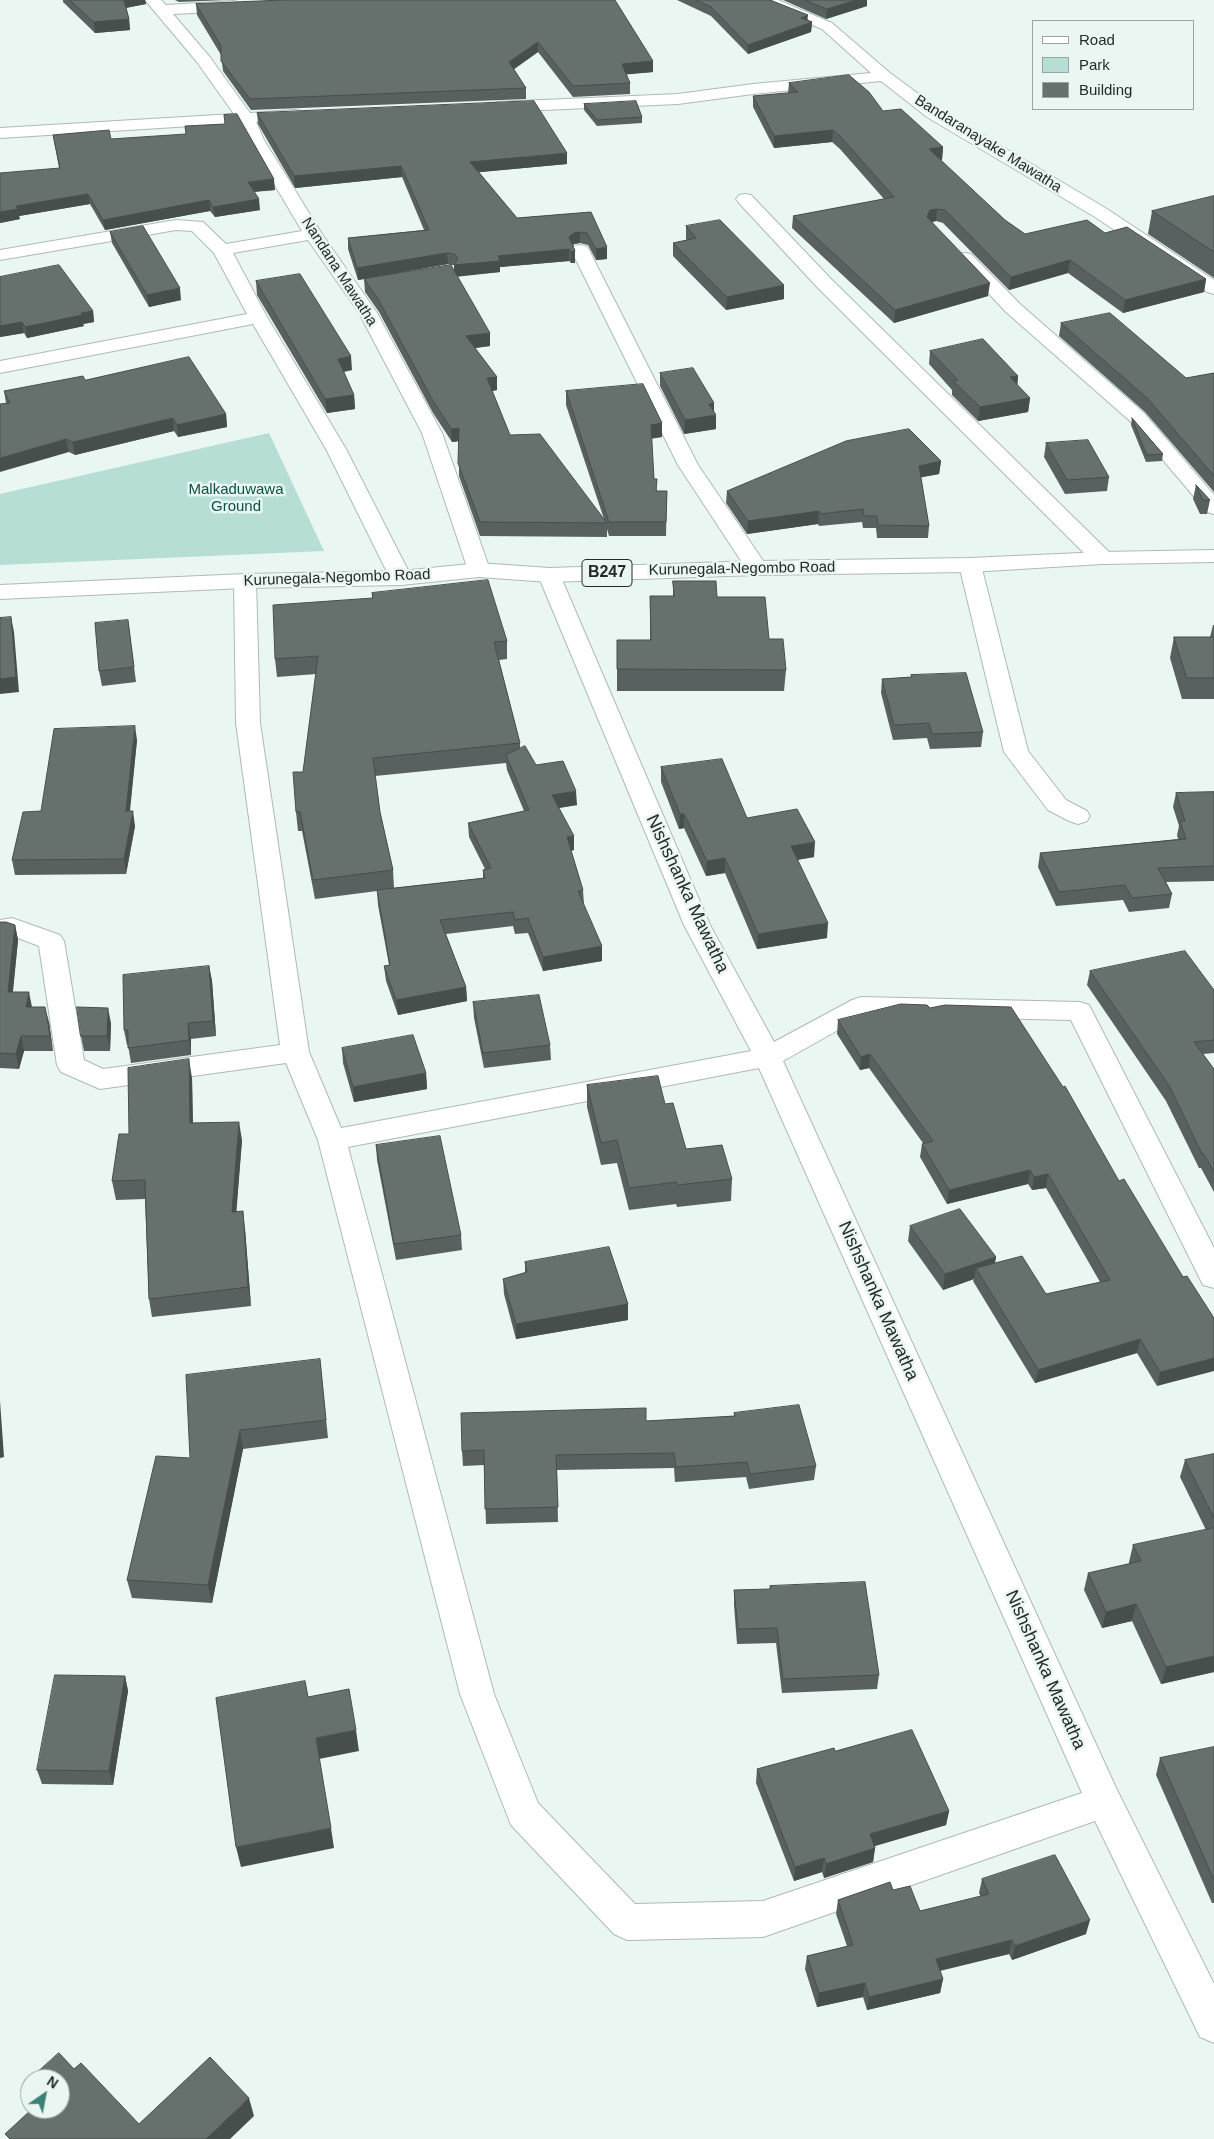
<!DOCTYPE html>
<html>
<head>
<meta charset="utf-8">
<style>
	body { margin:0 }
	#map { position:relative; width:1214px; height:2139px; overflow:hidden; background:#e9f6f2; font-family:Helvetica,sans-serif }
	canvas { display:block }
	.legend { position:absolute; left:1032px; top:20px; width:162px; height:90px; box-sizing:border-box; background:#e9f6f2; border:1px solid #9ba4a2; margin:0; padding:6px 9px; list-style:none; font-size:15px; color:#252a29 }
	.legend li { display:flex; align-items:center; gap:10px; height:25px }
	.legend b { width:25px; border:1px solid #9ba4a2 }
	.north { position:absolute; left:20px; top:2069px; width:50px; height:50px; box-sizing:border-box; background:#e9f6f2; border:1px solid #9ba4a2; border-radius:50%; rotate:33deg; font-size:14px; font-weight:700; line-height:20px; text-align:center; color:#252a29 }
	.north::after { content:''; display:block; margin:auto; width:18px; height:22px; background:#3d8175; clip-path:polygon(50% 0,100% 100%,50% 72%,0 100%) }
</style>
</head>
<body>
<div id="map">
<canvas width="1214" height="2139"></canvas>
<ul class="legend">
<li><b style="height:6px;background:#fff"></b>Road</li>
<li><b style="height:14px;background:#b6ded5"></b>Park</li>
<li><b style="height:14px;background:#66716e"></b>Building</li>
</ul>
<div class="north">N</div>
</div>
<script>
const context = document.querySelector('canvas').getContext('2d');
context.lineJoin = 'round';
function fillPath(path, color) {
  context.fillStyle = color;
  context.fill(path, 'evenodd');
}
function trace(path, color, width, dash) {
  context.strokeStyle = color;
  context.lineWidth = width;
  context.lineCap = dash ? 'butt' : 'round';
  context.setLineDash(dash || []);
  context.stroke(path);
}
function write(font, color, halo, rows, align = 'center') {
  context.font = font + ' Helvetica,sans-serif';
  context.lineWidth = 5;
  context.setLineDash([]);
  context.textBaseline = 'middle';
  context.strokeStyle = halo;
  context.fillStyle = color;
  for (const [text, x, y, turn = 0] of rows) {
    context.save();
    context.translate(x, y);
    context.rotate((+turn || 0) * Math.PI / 180);
    context.textAlign = isNaN(turn) ? turn : align;
    if (halo) context.strokeText(text, 0, 0);
    context.fillText(text, 0, 0);
    context.restore();
  }
}
const green = new Path2D(`
	M269,433L324,551L0,565V494Z`);
const minor = new Path2D(`
	M145,0H161L166,5L234,1L239,3L242,6L239,9L234,11L173,14L209,56L250,113L295,110L301,111L303,115L301,119L295,120L256,122L264,140L322,234L377,313L442,433L490,570L487,575L479,577L471,575L468,570L422,433L359,313L308,240L233,253L267,317L346,449L412,578L409,583L401,585L393,583L390,578L326,449L253,324L0,373V361L247,314L214,253L192,231L176,230L0,260V250L176,220L203,222L226,244L302,231L248,140L240,123L0,138V128L234,114L197,62Z
	M757,0H778L832,23L890,73L939,109L1107,209L1214,280V294L1207,292L1095,217L927,117L881,81L753,94L678,104L498,112L492,110L490,107L492,104L498,102L678,94L753,84L871,73L822,29L760,3Z
	M745,194L751,195L832,280L1110,553L1113,558L1110,563L1102,564L1094,563L818,288L739,203L736,199L739,195Z
	M580,245L586,246L589,250L698,465L768,568L765,573L757,575L749,573L678,465L571,250L574,246Z
	M965,253L971,254L1020,304L1144,413L1214,495V514L1207,512L1130,421L1006,312L959,262L956,258L959,254Z
	M970,558L978,560L981,565L1028,751L1066,800L1087,811L1090,816L1087,821L1078,824L1069,821L1048,810L1004,752L959,565L962,560Z
	M549,568L557,570L560,575L710,925L774,1042L852,1000L861,997L1080,1002L1089,1005L1214,1248V1288L1203,1285L1199,1277L1071,1020L865,1015L783,1061L1117,1790L1214,1984V2043L1200,2037L1095,1821L763,1937L627,1940L614,1934L511,1825L460,1694L318,1140L286,1063L100,1089L61,1072L57,1065L39,946L10,935L0,936V920L12,918L60,935L64,941L84,1060L103,1069L280,1045L236,723L234,581L237,576L245,574L253,576L256,581L260,723L309,1052L341,1128L751,1051L684,925L538,575L541,570ZM759,1068L1082,1793L763,1901L635,1904L538,1803L494,1694L348,1147Z`);
const primary = new Path2D(`
	M1214,550V562L1102,564L970,572L757,575L549,582L479,577L401,585L245,588L0,599V585L245,574L401,571L479,563L549,568L757,561L970,558L1102,552Z`);
const wall = new Path2D(`
	M63,0H145L146,4L126,8L129,19L130,30L95,33L63,2Z
	M175,0H227L179,2Z
	M283,0L653,61V72L626,74L630,83V94L573,97L538,52L514,69L526,88V99L251,110L223,71L221,55L197,15L196,4Z
	M677,0H771L812,22L811,32L748,54L711,16Z
	M783,0H867V6L826,19Z
	M789,83L883,111L943,147L942,160H940L1005,220L1025,234L1105,233L1206,279L1204,292L1123,313L1068,273L1009,290L943,223L936,221L932,222L988,296L894,323L792,228L793,216L884,199L840,149L832,142L774,148L753,107V96L788,93Z
	M584,104L642,117V123L597,126L584,110Z
	M257,113L567,164L479,172L517,218L591,212L607,259L596,260L588,245L580,243L574,244L573,245L575,251V263H571L569,261L500,267V272L457,276L490,346L475,348L497,377V390L492,391L510,435L604,519L566,405V391L662,423V437L651,438L654,479L657,491H667L666,536H609L607,529V537L480,536L459,476V441L452,442L433,413L379,312L365,292L364,279L451,265L448,264L358,280L348,249V238L424,230L402,177L295,188L258,124ZM451,265H454V271Z
	M53,135L111,139L275,190L254,192L260,210L215,217L210,211L105,230L90,204L19,216L20,219L0,223L59,168Z
	M1214,196V278L1148,234L1152,211Z
	M686,226L784,299L726,310L673,256V243L687,240L686,239Z
	M110,232L181,300L149,307L112,243Z
	M0,277L93,311L94,322L83,324L84,326L27,338L24,333L0,337Z
	M256,281L352,370L344,372L354,395L355,409L327,413L257,295Z
	M1061,323L1186,378L1214,373V492L1145,412L1059,336Z
	M930,351L1018,376L1017,385L1030,398L1028,412L978,421L952,395V390L929,364Z
	M660,373L714,411L716,429L684,434L660,386Z
	M85,380L226,414L227,427L178,437L174,431L75,455L69,452L6,403L4,391Z
	M1132,418L1163,454L1162,461L1146,462L1131,425Z
	M1046,443L1109,477L1107,491L1065,494L1044,457Z
	M941,461L939,474L921,477L929,526L928,538H877L876,528H863L862,522L819,526L818,524L747,534L726,503L727,491Z
	M1196,485L1210,500L1207,514H1200L1193,499Z
	M673,581L717,597L769,639L786,670L784,691H617V640H650V596H673Z
	M372,593L507,641V659L499,660L520,743V749L577,805L559,808L574,850L571,851L583,890L584,905L602,961L543,971L528,933L515,934L513,926L446,934L466,987L467,1001L398,1015L386,981L384,966L389,965L378,905L377,891L315,899L302,831H298L296,812L303,772L316,674L277,677L275,659L372,599ZM506,763L507,770L524,811L468,823L469,837L485,869L483,870V878L394,888L393,870L380,812L375,776Z
	M128,620L136,682L102,686L99,671Z
	M1213,625H1214V699H1182L1170,658L1174,637H1210Z
	M911,675L983,732L981,747L930,749L927,738L893,740L881,693L882,679L911,677Z
	M137,740L130,811L135,826L126,874L15,875L12,860L41,811Z
	M661,767L814,857L797,860L827,938L757,949L725,873L706,876L684,828L679,829L661,782Z
	M1214,792V881L1166,882L1172,894L1169,908L1129,912L1123,900L1056,906L1038,867L1040,853L1178,839L1177,835L1179,826L1173,807L1176,793Z
	M0,922L15,925L18,940L13,992L32,1007L49,1022L53,1051H24L19,1069L0,1068Z
	M209,966L212,981L216,1036L191,1039V1055L131,1063L128,1045H127L124,1030Z
	M1090,971L1214,990V1053L1203,1054L1214,1069V1192L1201,1168H1199L1166,1101L1087,985Z
	M473,1002L550,1045L551,1060L484,1068L474,1018Z
	M930,1008L1119,1181L1183,1277L1187,1276L1157,1386L1137,1353L1035,1383L973,1281L974,1279L943,1290L908,1241L910,1226L996,1257L995,1263L1046,1294L1100,1282L1046,1188L1032,1190L1028,1184L947,1204L920,1157L922,1144L923,1143L869,1068L860,1070L837,1034L838,1020Z
	M111,1023L110,1051H84L81,1036Z
	M342,1048L426,1073L427,1089L354,1102L343,1063Z
	M192,1078L193,1123L242,1140L236,1211L245,1229L251,1306L152,1317L149,1299L145,1199L116,1200L112,1181Z
	M587,1085L665,1104L686,1149L732,1179L731,1201L677,1207L676,1204L629,1210L617,1163L601,1165L587,1107Z
	M376,1145L461,1235L462,1250L396,1260L377,1160Z
	M525,1262L628,1304V1320L516,1339L504,1294L503,1279L525,1273Z
	M320,1359L328,1438L243,1449L212,1603L132,1598L127,1580L190,1458Z
	M734,1413L816,1466L814,1480L749,1489L746,1477L675,1482L674,1468L557,1470L558,1522L486,1524L484,1465L463,1466L462,1451L646,1421L734,1416Z
	M1214,1454V1672L1161,1684L1132,1621L1102,1628L1084,1590L1088,1573L1129,1564V1562L1133,1545L1206,1530L1180,1477L1185,1460Z
	M734,1590L879,1675L877,1689L782,1693L776,1643L737,1644L734,1605Z
	M125,1676L128,1691L113,1785L42,1784L37,1770Z
	M1214,1747V1903H1212L1156,1775L1160,1758Z
	M835,1751L949,1811L946,1825L875,1846V1848L873,1862L824,1878L822,1872L794,1881L756,1783L757,1769Z
	M982,1879L1086,1934L1012,1960L1009,1954L940,1971L943,1979L940,1993L867,2010L863,1997L817,2007L805,1969L807,1956L847,1946L836,1914L838,1900L893,1890L920,1911L981,1897L979,1893Z`);
const shadedWall = new Path2D(`
	M123,0H145L146,4L125,8Z
	M856,0H867V6L826,19L827,9Z
	M808,15L807,24L812,22L811,32L748,54V45L801,18Z
	M129,19L130,30L95,33L94,22Z
	M538,42V52L510,72L509,62Z
	M653,61V72L621,75L622,64Z
	M833,130L832,142L774,148V136Z
	M943,147L942,160L928,162L929,149Z
	M567,153V164L471,173L470,162Z
	M401,166L402,177L295,188L294,176Z
	M274,179L275,190L249,192L248,182Z
	M88,194L90,204L19,216L20,219L0,223V212L16,206Z
	M259,199L260,210L215,217L213,207Z
	M209,200L210,211L105,230L103,220Z
	M937,209L936,221L928,223L927,217L930,210Z
	M580,232V243L574,244L570,249L569,237L574,233Z
	M607,247V259L596,260V249Z
	M569,249V261L500,267V272L455,277L454,265L498,256Z
	M575,251V263H571V252Z
	M447,253L448,264L358,280L357,268Z
	M1070,260L1068,273L1009,290L1011,277Z
	M1206,279L1204,292L1123,313L1125,300Z
	M990,283L988,296L894,323L895,310Z
	M784,285V299L726,310L727,297Z
	M180,288L181,300L149,307L147,295Z
	M93,311L94,322L83,324L84,326L27,338L25,327Z
	M22,322L24,333L0,337V326Z
	M490,333V346L467,349L466,336Z
	M351,356L352,370L339,372L338,359Z
	M1018,376L1017,389L1010,377Z
	M497,377V390L488,392L487,378Z
	M354,395L355,409L327,413L325,399Z
	M1030,398L1028,412L978,421L980,407Z
	M714,403V416L716,415V429L684,434L685,420L709,404Z
	M226,414L227,427L178,437L177,425Z
	M173,418L174,431L75,455L73,442Z
	M662,423V437L650,439L651,425Z
	M459,428L460,441L452,442L451,429Z
	M66,439L69,452L0,472V458Z
	M941,461L939,474L918,478L919,466Z
	M819,511L818,524L747,534L748,521Z
	M11,617L14,632L19,692L0,694V679Z
	M135,726L137,740L128,826L126,811Z
	M576,791L577,805L552,809V795Z
	M133,811L135,826L126,874L124,859Z
	M680,814H684V828L679,829Z
	M574,836V850L567,851V837Z
	M815,842L814,857L790,861L791,846Z
	M725,858V873L706,876L707,861Z
	M828,923L827,938L757,949L758,934Z
	M15,925L18,940L11,1007L8,992Z
	M602,946V961L543,971V957Z
	M209,966L212,981L216,1036L213,1021Z
	M466,987L467,1001L398,1015L396,1000Z
	M29,992L32,1007H26Z
	M45,1007L49,1022L53,1051L50,1036Z
	M108,1008L111,1023L110,1051L107,1036Z
	M188,1023L191,1039V1055L189,1040Z
	M21,1036L24,1051L19,1069L16,1054Z
	M870,1054L869,1068L860,1070L861,1057Z
	M189,1059L192,1078L193,1142L190,1123Z
	M426,1073L427,1089L354,1102L353,1087Z
	M239,1122L242,1140L235,1230L232,1212Z
	M1030,1170L1028,1184L947,1204L949,1190Z
	M1048,1174L1046,1188L1032,1190L1034,1177Z
	M243,1211L245,1229L251,1306L248,1287Z
	M996,1257L993,1272L976,1268L974,1279L943,1290L945,1274Z
	M628,1304V1320L516,1339V1324Z
	M1140,1339L1137,1353L1035,1383L1038,1370Z
	M1214,1358V1371L1157,1386L1160,1372Z
	M0,1401L4,1457L0,1458Z
	M240,1430L243,1449L212,1603L208,1585Z
	M1136,1604L1132,1621L1102,1628L1106,1612Z
	M1214,1656V1672L1161,1684L1166,1667Z
	M125,1676L128,1691L113,1785L109,1771Z
	M356,1730L359,1751L319,1759L316,1738Z
	M949,1811L946,1825L868,1848L870,1834Z
	M331,1828L334,1848L241,1867L236,1847Z
	M875,1848L873,1862L824,1878L826,1864Z
	M824,1858L822,1872L794,1881L795,1867Z
	M1090,1920L1086,1934L1012,1960L1015,1946Z
	M1012,1940L1009,1954L933,1972L936,1959Z
	M943,1979L940,1993L867,2010L869,1997Z
	M865,1983L863,1997L817,2007L819,1993Z
	M249,2098L254,2116L230,2139H206Z`);
const building = new Path2D(`
	M70,0H124L129,19L94,22Z
	M283,0H615L653,61L622,64L630,83L573,86L538,42L509,62L526,88L250,99L221,61V46L196,4Z
	M696,0H770L808,15L801,18L812,22L748,45L711,7Z
	M805,0H856L827,9Z
	M849,75L869,92L883,111L901,109L943,147L929,149L1005,220L1025,234L1087,220L1105,233L1127,227L1206,279L1125,300L1070,260L1011,277L945,210L937,209L930,210L927,217L990,283L895,310L793,216L894,197L841,137L833,130L774,136L753,96L798,92L789,83Z
	M534,101L567,153L470,162L517,218L591,212L607,247L596,249L587,233L580,232L574,233L569,237L575,251L571,252L569,249L498,256L500,261L454,265L458,258L454,254L447,253L357,268L348,238L429,230L401,166L294,176L257,113Z
	M636,101L642,117L597,120L584,104Z
	M237,114L274,179L248,182L259,199L213,207L209,200L103,220L88,194L16,206L18,209L0,212V173L60,168L53,135L109,130L111,139L186,134L185,126L225,124L224,115Z
	M1214,196V252L1152,211Z
	M720,220L784,285L727,297L673,243L696,238L686,226Z
	M143,226L180,288L147,295L110,232Z
	M59,265L93,311L81,313L82,315L25,327L22,322L0,326V277Z
	M451,265L490,333L466,336L497,377L487,378L510,435L540,434L607,523L480,522L458,463L459,428L451,429L432,399L378,299L364,279Z
	M300,274L351,356L338,359L354,395L325,399L256,281Z
	M1110,313L1186,378L1214,373V476L1148,399L1061,323Z
	M983,339L1018,376L1010,377L1030,398L980,407L953,381L958,380L930,351Z
	M189,357L226,414L177,425L173,418L73,442L66,439L0,458V404L10,403L4,391L83,376L85,380Z
	M693,368L714,403L709,404L716,415L685,420L660,373Z
	M643,384L662,423L651,425L654,479H657L656,491H667L666,522H609L566,391Z
	M1132,418L1163,454L1147,455Z
	M909,429L941,461L919,466L929,526L878,525L877,516H864L863,509L820,514L819,511L748,521L727,491L846,441Z
	M1088,440L1109,477L1067,480L1046,443Z
	M1196,485L1210,500H1203Z
	M488,580L507,641L494,642L520,743L373,758L380,812L393,870L313,880L300,812H296L293,772H303L318,656L275,659L273,605L373,598L372,593Z
	M673,581H716L717,597H765L769,639H783L786,670L617,669V640H651L650,596H674Z
	M11,617L16,677L0,679V618Z
	M128,620L134,667L99,671L95,623Z
	M1174,637H1214V678H1187Z
	M966,673L983,732L932,734L929,723L894,725L882,679L912,677L911,675Z
	M135,726L126,811H133L124,859L12,860L23,812L41,811L54,729Z
	M525,746L536,765L563,761L576,791L552,795L574,836L567,837L583,890L578,891L602,946L543,957L528,918L515,920L513,912L440,920L466,987L396,1000L384,966L390,965L377,890L485,878L483,870L491,868L468,823L529,810L506,755Z
	M722,759L747,818L797,809L815,842L791,846L828,923L758,934L725,858L707,861L684,814H680L661,767Z
	M1214,792V866L1158,868L1172,894L1132,898L1125,885L1059,892L1040,853L1186,839L1180,821H1185L1176,793Z
	M0,922H6L15,925L8,992H29L26,1007H45L50,1036H21L16,1054L0,1053Z
	M1185,951L1214,990V1040L1194,1042L1214,1069V1172L1204,1154H1202L1170,1087L1090,971Z
	M209,966L213,1021L188,1023L189,1040L128,1048V1030H124L123,975Z
	M539,995L550,1045L483,1053L473,1002Z
	M901,1004L927,1005L930,1008L945,1005L1011,1007L1063,1087L1065,1086L1119,1181L1124,1179L1183,1277L1187,1276L1214,1318V1358L1160,1372L1140,1339L1038,1370L976,1268L1022,1256L1046,1294L1110,1280L1048,1174L1034,1177L1030,1170L949,1190L922,1144L933,1141L870,1054L861,1057L838,1020Z
	M77,1007L108,1008L107,1036H81Z
	M413,1035L426,1073L353,1087L342,1048Z
	M189,1059L190,1123L239,1122L232,1212L243,1211L248,1287L149,1299L145,1180L112,1181L119,1134H129L128,1068Z
	M658,1076L665,1104L673,1103L686,1149L722,1145L732,1179L678,1185L676,1182L629,1188L617,1140L601,1143L587,1085Z
	M440,1136L461,1235L394,1244L376,1145Z
	M960,1209L996,1257L945,1274L910,1226Z
	M609,1247L628,1304L516,1324L503,1279L527,1272L525,1262Z
	M320,1359L326,1420L240,1430L208,1585L127,1580L156,1456L190,1458L186,1375Z
	M799,1405L816,1466L750,1474L747,1462L676,1467L674,1453L556,1455L558,1507L485,1509L484,1450L462,1451L461,1413L646,1408V1421L735,1416L734,1413Z
	M1214,1454V1518L1185,1460Z
	M1214,1528V1656L1166,1667L1136,1604L1106,1612L1088,1573L1141,1561L1133,1545Z
	M865,1582L879,1675L783,1679L777,1628L738,1629L734,1590L770,1589V1586Z
	M55,1675L125,1676L109,1771L37,1770Z
	M305,1681L308,1697L349,1689L356,1730L316,1738L331,1828L236,1847L216,1698Z
	M912,1730L949,1811L870,1834L875,1848L826,1864L824,1858L795,1867L757,1769L834,1748L835,1751Z
	M1214,1747V1880L1160,1758Z
	M1055,1855L1090,1920L1015,1946L1012,1940L936,1959L943,1979L869,1997L865,1983L819,1993L807,1956L853,1945L838,1900L890,1882L893,1890L910,1886L920,1911L989,1894L982,1879Z
	M59,2053L74,2069L81,2063L139,2124L210,2057L249,2098L206,2139H10L5,2134L32,2109H60V2079H30Z`);
const farStreetnames = [
	["Bandaranayake Mawatha",988,144,32],
	["Nandana Mawatha",339,272,57],
	["Kurunegala-Negombo Road",742,569,-1],
	["Kurunegala-Negombo Road",337,578,-2]
];
const farParknames = [
	["Malkaduwawa",236,490],
	["Ground",236,507]
];
const shields = [
	[607,573,50]
];
const shieldNames = [
	["B247",607,573]
];
const streetNames = [
	["Nishshanka Mawatha",687,894,65],
	["Nishshanka Mawatha",878,1301,66],
	["Nishshanka Mawatha",1045,1670,66]
];
fillPath(green, '#b6ded5');
trace(minor, '#aebab7', 2);
trace(primary, '#aebab7', 2);
fillPath(minor, '#fff');
fillPath(primary, '#fff');
fillPath(wall, '#58615f');
fillPath(shadedWall, '#474f4d');
fillPath(building, '#66716e');
trace(building, '#474f4d', 1);
write('15px', '#252a29', '#e9f6f2', farStreetnames);
write('15px', '#0a5147', '#e9f6f2', farParknames);
for (const [x, y, w] of shields) {
  const box = new Path2D();
  box.roundRect(x - w / 2, y - 13.5, w, 27, 4);
  context.fillStyle = '#e9f6f2';
  context.fill(box);
  trace(box, '#252a29', 1);
}
write('bold 16px', '#252a29', null, shieldNames);
write('18px', '#252a29', '#e9f6f2', streetNames);
</script>
</body>
</html>
